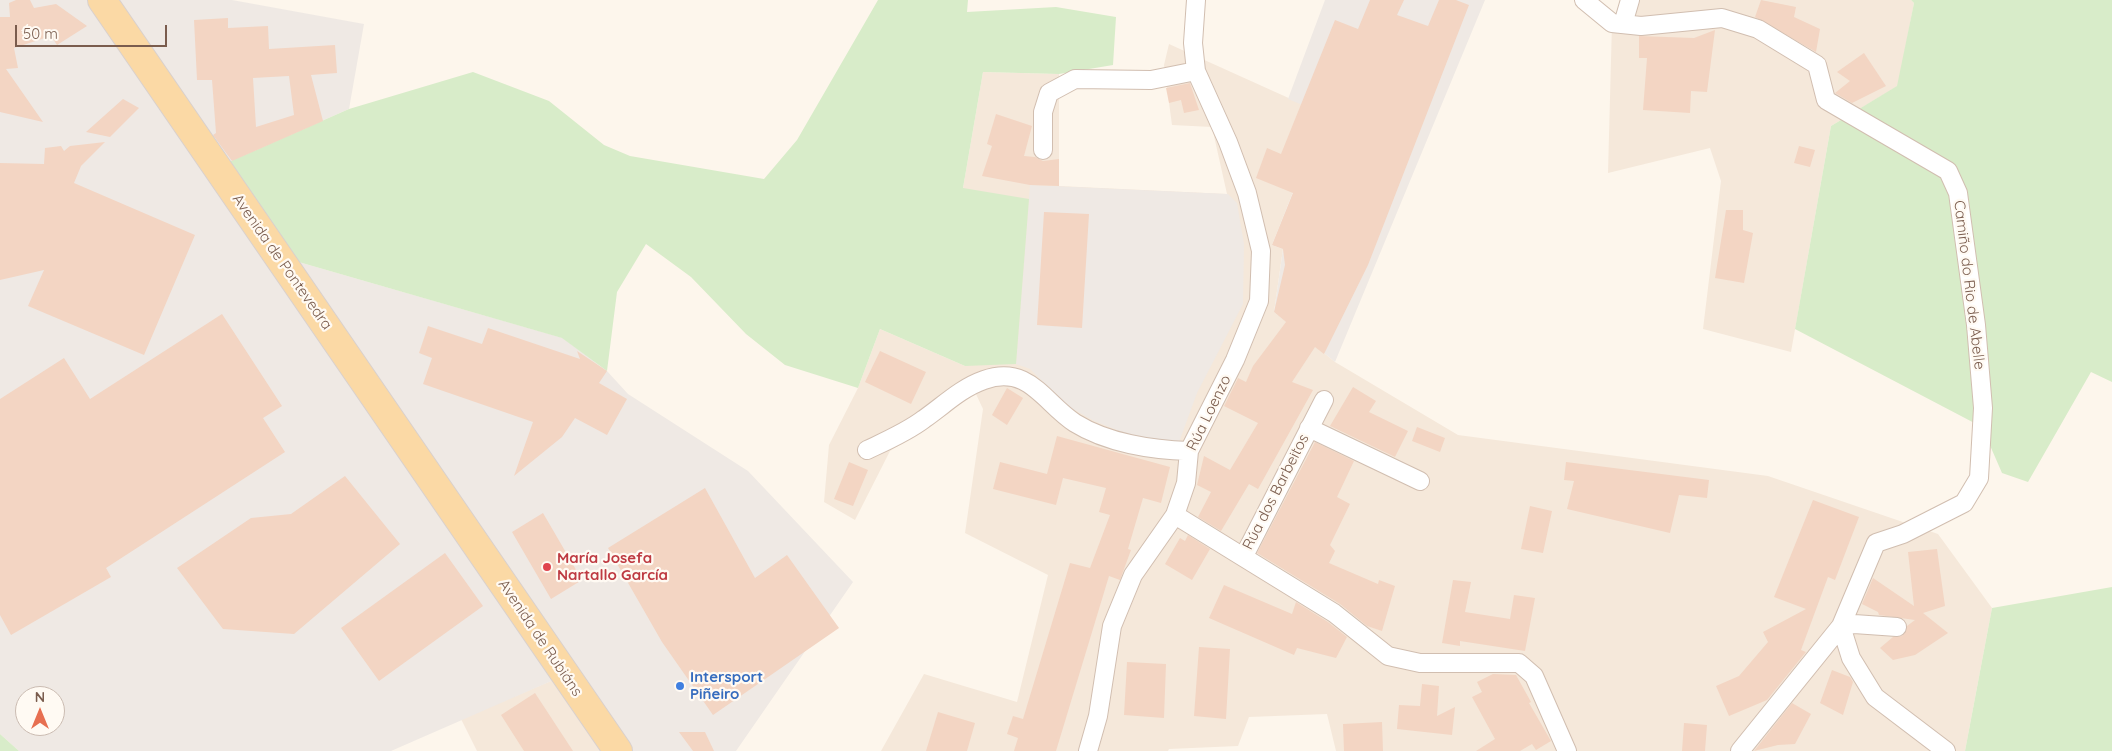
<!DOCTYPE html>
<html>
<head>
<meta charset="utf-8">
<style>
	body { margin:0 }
	#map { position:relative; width:2112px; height:751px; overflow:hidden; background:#fdf6ec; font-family:Quicksand,sans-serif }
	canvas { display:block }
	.north { position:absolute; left:15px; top:686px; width:50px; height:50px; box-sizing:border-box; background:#fffaf3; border:1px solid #cabbb1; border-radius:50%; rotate:0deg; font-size:14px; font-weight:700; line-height:20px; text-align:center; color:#7a5c4d }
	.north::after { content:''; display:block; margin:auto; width:18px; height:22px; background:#e76f51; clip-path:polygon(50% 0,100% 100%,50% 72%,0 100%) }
	.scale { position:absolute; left:15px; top:25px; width:152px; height:22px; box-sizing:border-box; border:2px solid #7a5c4d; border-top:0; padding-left:6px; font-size:15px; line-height:18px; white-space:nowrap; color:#7a5c4d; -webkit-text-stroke:4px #fffaf3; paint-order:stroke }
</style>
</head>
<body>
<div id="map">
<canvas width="2112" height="751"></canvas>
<div class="north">N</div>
<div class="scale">50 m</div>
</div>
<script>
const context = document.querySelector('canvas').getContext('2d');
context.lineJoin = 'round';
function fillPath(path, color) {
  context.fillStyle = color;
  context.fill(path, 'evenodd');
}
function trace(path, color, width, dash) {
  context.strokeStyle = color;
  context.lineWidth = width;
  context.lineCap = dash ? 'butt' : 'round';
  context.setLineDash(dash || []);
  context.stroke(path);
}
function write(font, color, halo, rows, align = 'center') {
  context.font = font + ' Quicksand,sans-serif';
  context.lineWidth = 4.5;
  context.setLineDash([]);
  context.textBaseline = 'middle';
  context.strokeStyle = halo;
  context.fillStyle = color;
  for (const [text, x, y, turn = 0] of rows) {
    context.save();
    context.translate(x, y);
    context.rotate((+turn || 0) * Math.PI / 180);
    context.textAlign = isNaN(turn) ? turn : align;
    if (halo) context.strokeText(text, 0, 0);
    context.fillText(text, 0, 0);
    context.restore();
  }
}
const residential = new Path2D(`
	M1623,0H1911L1914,3L1898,86L1831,126L1791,352L1703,329L1721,181L1710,148L1608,173L1612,23Z
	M1169,44L1324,114L1272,245L1283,249L1274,312L1335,362L1458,435L1768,476L1938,534L1992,608L1965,751H1336L1327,714L1249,717L1238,746L1169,749L1168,751H881L924,674L1017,702L1048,575L965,533L983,409L975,392L948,414L890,451L855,520L824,502L829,445L858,388L880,329L965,366L963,188L983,72L1059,74V186L1227,194L1212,127L1172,125L1164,65Z
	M565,675L618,751H477L461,719Z`);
const industrial = new Path2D(`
	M0,0H232L364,24L349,109L217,167L278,256L563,338L607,371L628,394L748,471L853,582L736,751H618L565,675L391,751H19L0,734ZM25,696H55V726H25Z
	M1325,0H1485L1335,362L1274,312L1283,249L1272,245L1324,114L1288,99Z
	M1030,185L1228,194L1237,203L1244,244L1243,304L1197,393L1178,445L1140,439L1094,421L1066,405L1030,369L1016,364Z`);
const green = new Path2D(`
	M878,0H968L967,12L1056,7L1116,17L1113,65L1059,74L983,72L963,188L1029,199L1016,364L965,366L880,329L858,388L785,365L746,334L691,277L646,244L617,292L607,371L562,338L278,256L217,167L349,109L473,72L549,101L604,145L630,156L764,179L797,140Z
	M1911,0H2112V382L2091,372L2028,482L2002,473L1982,427L1795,329L1831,126L1897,86L1914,3Z
	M2112,587V751H1965L1992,608Z
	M0,734L19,751H0Z`);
const building = new Path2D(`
	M16,0H30L34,8L56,4L87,26L57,45L51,36L14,48L18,68L6,69L43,122L0,112V17H10L9,3Z
	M1370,0H1404L1397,15L1428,26L1439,0H1456L1469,5L1368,265L1324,354L1315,347L1292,382L1313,390L1258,489L1249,484L1221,531L1198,517L1211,492L1197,485L1204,456L1230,470L1258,423L1224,406L1238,378L1246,382L1253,366L1286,322L1274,312L1285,265L1283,249L1272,245L1293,193L1256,178L1267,148L1281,154L1335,20L1358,29Z
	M1761,0L1796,7L1794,17L1820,29L1816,52L1755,17Z
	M228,18V28L268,26L269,49L335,45L337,73L311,75L323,121L232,161L213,135L216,133L212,80H197L194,20ZM289,76L294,115L256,127L253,78Z
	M1715,30L1707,92L1691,91L1690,113L1643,110L1647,58H1639V36L1694,38Z
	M1864,53L1886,86L1852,103L1835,93L1850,81L1837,72Z
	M1190,83L1199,110L1184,113L1181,100L1169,103L1166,88Z
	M123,99L139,108L110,137L86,132Z
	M996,114L1032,126L1024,156L1035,157L1043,161L1059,159V186L1030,185L982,176L992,146L987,144Z
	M105,142L81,166L74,183L195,235L144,355L28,306L44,270L0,280V163L44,164L45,148L61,146L64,151L70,146Z
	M1799,146L1815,150L1810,167L1794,163Z
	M1726,210H1743V230L1753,233L1744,283L1715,278Z
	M1044,212L1089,214L1082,328L1037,325Z
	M222,314L282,406L263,418L285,452L106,568L111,577L11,635L0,615V399L64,358L90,399Z
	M428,326L482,344L488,328L580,359L577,351L607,371L599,383L627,399L607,435L575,418L562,437L514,476L533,422L423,384L432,358L419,353Z
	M880,351L926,372L911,404L865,382Z
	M1353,387L1376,401L1369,412L1408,431L1395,457L1330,426Z
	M1007,388L1023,398L1007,425L992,415Z
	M1417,427L1445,438L1440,452L1412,441Z
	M1057,436L1170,467L1161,503L1143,498L1128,549L1131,550L1120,580L1109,576L1056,751H1014L1018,738L1007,734L1013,716L1023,719L1070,563L1090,568L1110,515L1099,512L1106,488L1063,478L1056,505L993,489L1000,462L1047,474Z
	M1315,442L1354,461L1337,497L1350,504L1330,545L1335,551L1329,563L1378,584L1379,580L1395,586L1382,631L1367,626L1340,604L1257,553Z
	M849,462L868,470L853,506L834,499Z
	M1566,462L1709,480L1707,498L1679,495L1670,533L1567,509L1574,481L1564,480Z
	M345,476L400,544L294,634L223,629L177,568L251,518L291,514Z
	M705,488L755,578L787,555L839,628L713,715L662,642L608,548Z
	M1813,500L1859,517L1835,580L1828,577L1801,650L1806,652L1767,700L1729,716L1716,686L1739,676L1768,642L1763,632L1806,609L1774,597Z
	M1530,506L1552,511L1543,553L1521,549Z
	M543,513L582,580L551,599L512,532Z
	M1188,535L1210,549L1192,580L1165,564L1180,538L1185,541Z
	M1937,549L1945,606L1923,613L1948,633L1915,655L1893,660L1880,648L1893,637L1902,636L1907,626L1915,620L1879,615L1878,612L1862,604L1873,578L1914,606L1908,552Z
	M445,553L483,606L379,681L341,628Z
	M1453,580L1471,582L1465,612L1510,619L1514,595L1535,598L1525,651L1460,641V646L1442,643Z
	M1224,585L1292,614L1296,602L1328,622L1347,637L1336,658L1297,648L1294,655L1209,618Z
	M1199,647L1230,649L1226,719L1194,716Z
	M1127,662L1166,664L1164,718L1124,715Z
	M1832,670L1850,677L1853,682L1843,715L1820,703Z
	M1493,674L1516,675L1531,702L1529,703L1551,741L1536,750L1532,744L1520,751H1476L1495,739L1472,697L1482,692L1477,682Z
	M1422,684L1439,686L1437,716L1455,707L1452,735L1397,729L1399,705L1420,706Z
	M535,693L573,751H524L501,715Z
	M1792,703L1811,714L1795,744L1778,745L1754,751Z
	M938,712L975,723L967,751H926Z
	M1382,722L1383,751H1344L1343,724Z
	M1684,723L1707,725L1705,751H1682Z
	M679,732H705L714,751H693Z`);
const street = new Path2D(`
	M1584,0L1612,23L1641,26L1722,18L1758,29L1817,65L1826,100L1948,171L1958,193L1976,325L1983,408L1979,478L1964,503L1903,534L1876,543L1841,626L1740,751
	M1623,24L1630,0
	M1043,150V112L1049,93L1075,79L1151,80L1196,71
	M1309,428L1420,481
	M867,450C886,441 907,432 924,419C944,405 961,388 984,380C1029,364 1044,403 1075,423C1107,443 1152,450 1189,451
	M1175,515L1334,613L1388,656L1420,663H1519L1534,676L1567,751
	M1244,556L1324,400
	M1897,627L1854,624L1841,626L1851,658L1875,697L1946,751
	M1088,751L1098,716L1112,626L1133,575L1175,515L1186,483L1189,451L1235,360L1259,301L1261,251L1247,193L1228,142L1196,71L1193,43L1196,0`);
const primary = new Path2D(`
	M102,0L618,751`);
const markers = [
	[547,567,5,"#e0444e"],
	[680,686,5,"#3f7fe0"]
];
const streetNames = [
	["Avenida de Pontevedra",282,262,55],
	["Camiño do Rio de Abelle",1969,285,83],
	["Rúa Loenzo",1209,413,-64],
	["Rúa dos Barbeitos",1276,492,-63],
	["Avenida de Rubiáns",540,638,56]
];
const healthNames = [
	["María Josefa",557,558],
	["Nartallo García",557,575]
];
const shopNames = [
	["Intersport",690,677],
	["Piñeiro",690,694]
];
fillPath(residential, '#f5e8da');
fillPath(industrial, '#efe9e4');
fillPath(green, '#d8ecc9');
fillPath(building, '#f3d5c3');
trace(street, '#d1beb0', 20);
trace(primary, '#dad1cd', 30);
trace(street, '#fff', 18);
trace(primary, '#fbd9a5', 28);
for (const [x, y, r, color] of markers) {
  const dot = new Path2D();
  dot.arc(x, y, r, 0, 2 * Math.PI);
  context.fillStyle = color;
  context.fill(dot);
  trace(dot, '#fffaf3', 2);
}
write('15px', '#7a5c4d', '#fffaf3', streetNames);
write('bold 15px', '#be3a42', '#fffaf3', healthNames, 'left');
write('bold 15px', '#366cbe', '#fffaf3', shopNames, 'left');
</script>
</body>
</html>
